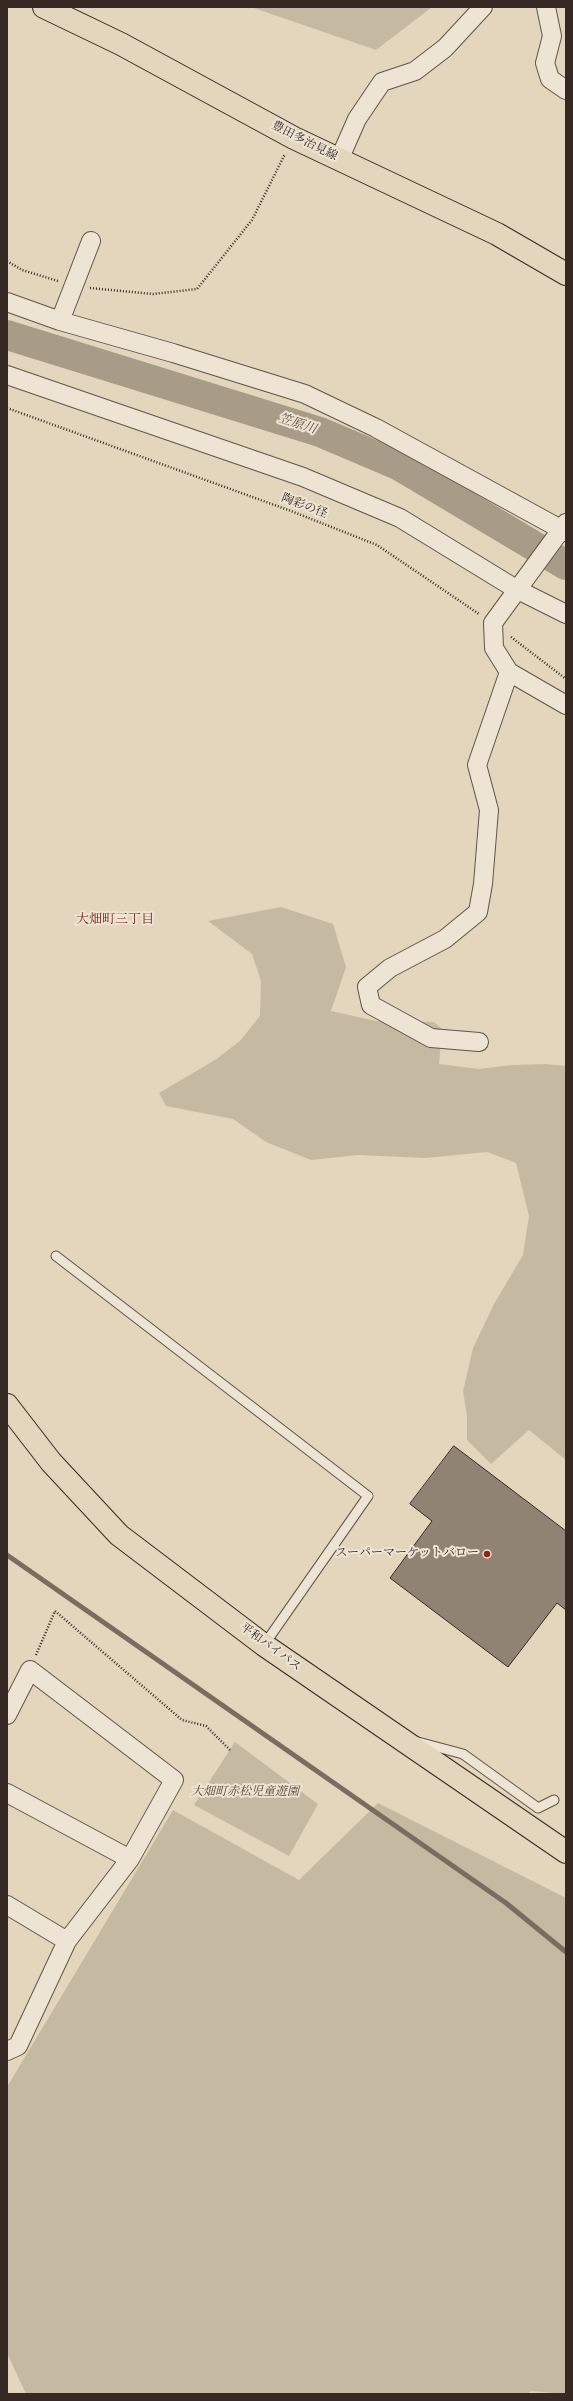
<!DOCTYPE html>
<html>
<head>
<meta charset="utf-8">
<style>
	body { margin:0 }
	#map { position:relative; width:573px; height:2401px; overflow:hidden; background:#e3d6bc; font-family:Vollkorn,serif }
	canvas { display:block }
	.frame { position:absolute; inset:0; border:8px solid #362923; pointer-events:none }
</style>
</head>
<body>
<div id="map">
<canvas width="573" height="2401"></canvas>
<div class="frame"></div>
</div>
<script>
const context = document.querySelector('canvas').getContext('2d');
context.lineJoin = 'round';
function fillPath(path, color) {
  context.fillStyle = color;
  context.fill(path, 'evenodd');
}
function trace(path, color, width, dash) {
  context.strokeStyle = color;
  context.lineWidth = width;
  context.lineCap = dash ? 'butt' : 'round';
  context.setLineDash(dash || []);
  context.stroke(path);
}
function write(font, color, halo, rows, align = 'center') {
  context.font = font + ' Vollkorn,"Noto Serif JP",serif';
  context.lineWidth = 4;
  context.setLineDash([]);
  context.textBaseline = 'middle';
  context.strokeStyle = halo;
  context.fillStyle = color;
  for (const [text, x, y, turn = 0] of rows) {
    context.save();
    context.translate(x, y);
    context.rotate((+turn || 0) * Math.PI / 180);
    context.textAlign = isNaN(turn) ? turn : align;
    if (halo) context.strokeText(text, 0, 0);
    context.fillText(text, 0, 0);
    context.restore();
  }
}
const green = new Path2D(`
	M251,7H432L376,50Z
	M281,907L333,924L346,967L331,1011L376,1021L434,1022L442,1029L439,1064L479,1069L512,1065L545,1064L566,1066V1460L529,1430L491,1464L467,1440V1416L463,1391L473,1348L494,1304L523,1255L529,1216L516,1163L487,1152L425,1158L358,1155L311,1160L266,1142L233,1119L166,1106L159,1093L215,1060L240,1041L260,1016L261,981L252,954L208,921Z
	M235,1742L318,1804L289,1856L194,1805Z
	M378,1803L566,1898V2394L531,2391L528,2394H26L7,2353V2087L173,1810L299,1880Z`);
const stream = new Path2D(`
	M7,1555L506,1903L566,1952`);
const river = new Path2D(`
	M7,335L320,432L400,466L566,565`);
const building = new Path2D(`
	M454,1446L566,1531V1610L557,1603L508,1667L390,1578L432,1521L410,1504Z`);
const path = new Path2D(`
	M7,261L22,270L58,281
	M90,288L153,294L197,289L252,220L285,154
	M7,408L291,511L377,545L479,614
	M511,637L566,679
	M36,1655L55,1611L182,1720L206,1726L230,1750`);
const service = new Path2D(`
	M56,1256L368,1496L264,1645
	M418,1742L463,1754L538,1808L554,1800`);
const minor = new Path2D(`
	M546,7L552,36L545,63L550,79L566,90
	M339,160L357,119L382,82L415,71L445,48L483,7
	M7,302L60,321L173,353L305,394L376,428L566,532
	M60,321L91,241
	M7,375L303,477L400,518L516,589L566,614
	M509,672L566,705
	M479,1042L431,1038L371,1005L367,987L390,968L445,939L478,912L483,884L489,810L477,765L509,672L494,648L493,623L566,523
	M7,1715L30,1670L174,1780L130,1859L67,1941L18,2046L7,2051
	M7,1793L130,1859
	M7,1905L67,1941`);
const primary = new Path2D(`
	M44,7L121,44L294,138L497,234L566,274`);
const trunk = new Path2D(`
	M7,1405L51,1462L119,1535L264,1645L566,1852`);
const markers = [
	[487,1554,4,"#8f2418"]
];
const streetNames = [
	["豊田多治見線",304,142,27],
	["陶彩の径",304,507,21],
	["平和バイパス",270,1648,36]
];
const poiNames = [
	["スーパーマーケットバロー",479,1554]
];
const parkNames = [
	["大畑町赤松児童遊園",245,1793]
];
const waterNames = [
	["笠原川",297,425,18]
];
const neighbourhoodNames = [
	["大畑町三丁目",115,921]
];
fillPath(green, '#c6b9a2');
trace(stream, '#7a6d60', 5);
trace(river, '#a89b88', 30);
fillPath(building, '#908373');
trace(building, '#362923', 1);
trace(service, '#615449', 11);
trace(minor, '#615449', 20);
trace(primary, '#362923', 24);
trace(trunk, '#362923', 24);
trace(path, '#362923', 2.5, [1, 2]);
trace(service, '#ede4d3', 9);
trace(minor, '#ede4d3', 18);
trace(primary, '#e3d6bc', 22);
trace(trunk, '#e3d6bc', 22);
for (const [x, y, r, color] of markers) {
  const dot = new Path2D();
  dot.arc(x, y, r, 0, 2 * Math.PI);
  context.fillStyle = color;
  context.fill(dot);
  trace(dot, '#ede4d3', 1.5);
}
write('12px', '#362923', '#ede4d3', streetNames);
write('12px', '#362923', '#ede4d3', poiNames, 'right');
write('italic 12px', '#53463c', '#ede4d3', parkNames);
write('italic 13px', '#584b41', '#ede4d3', waterNames);
write('13px', '#7a1f14', '#ede4d3', neighbourhoodNames);
</script>
</body>
</html>
